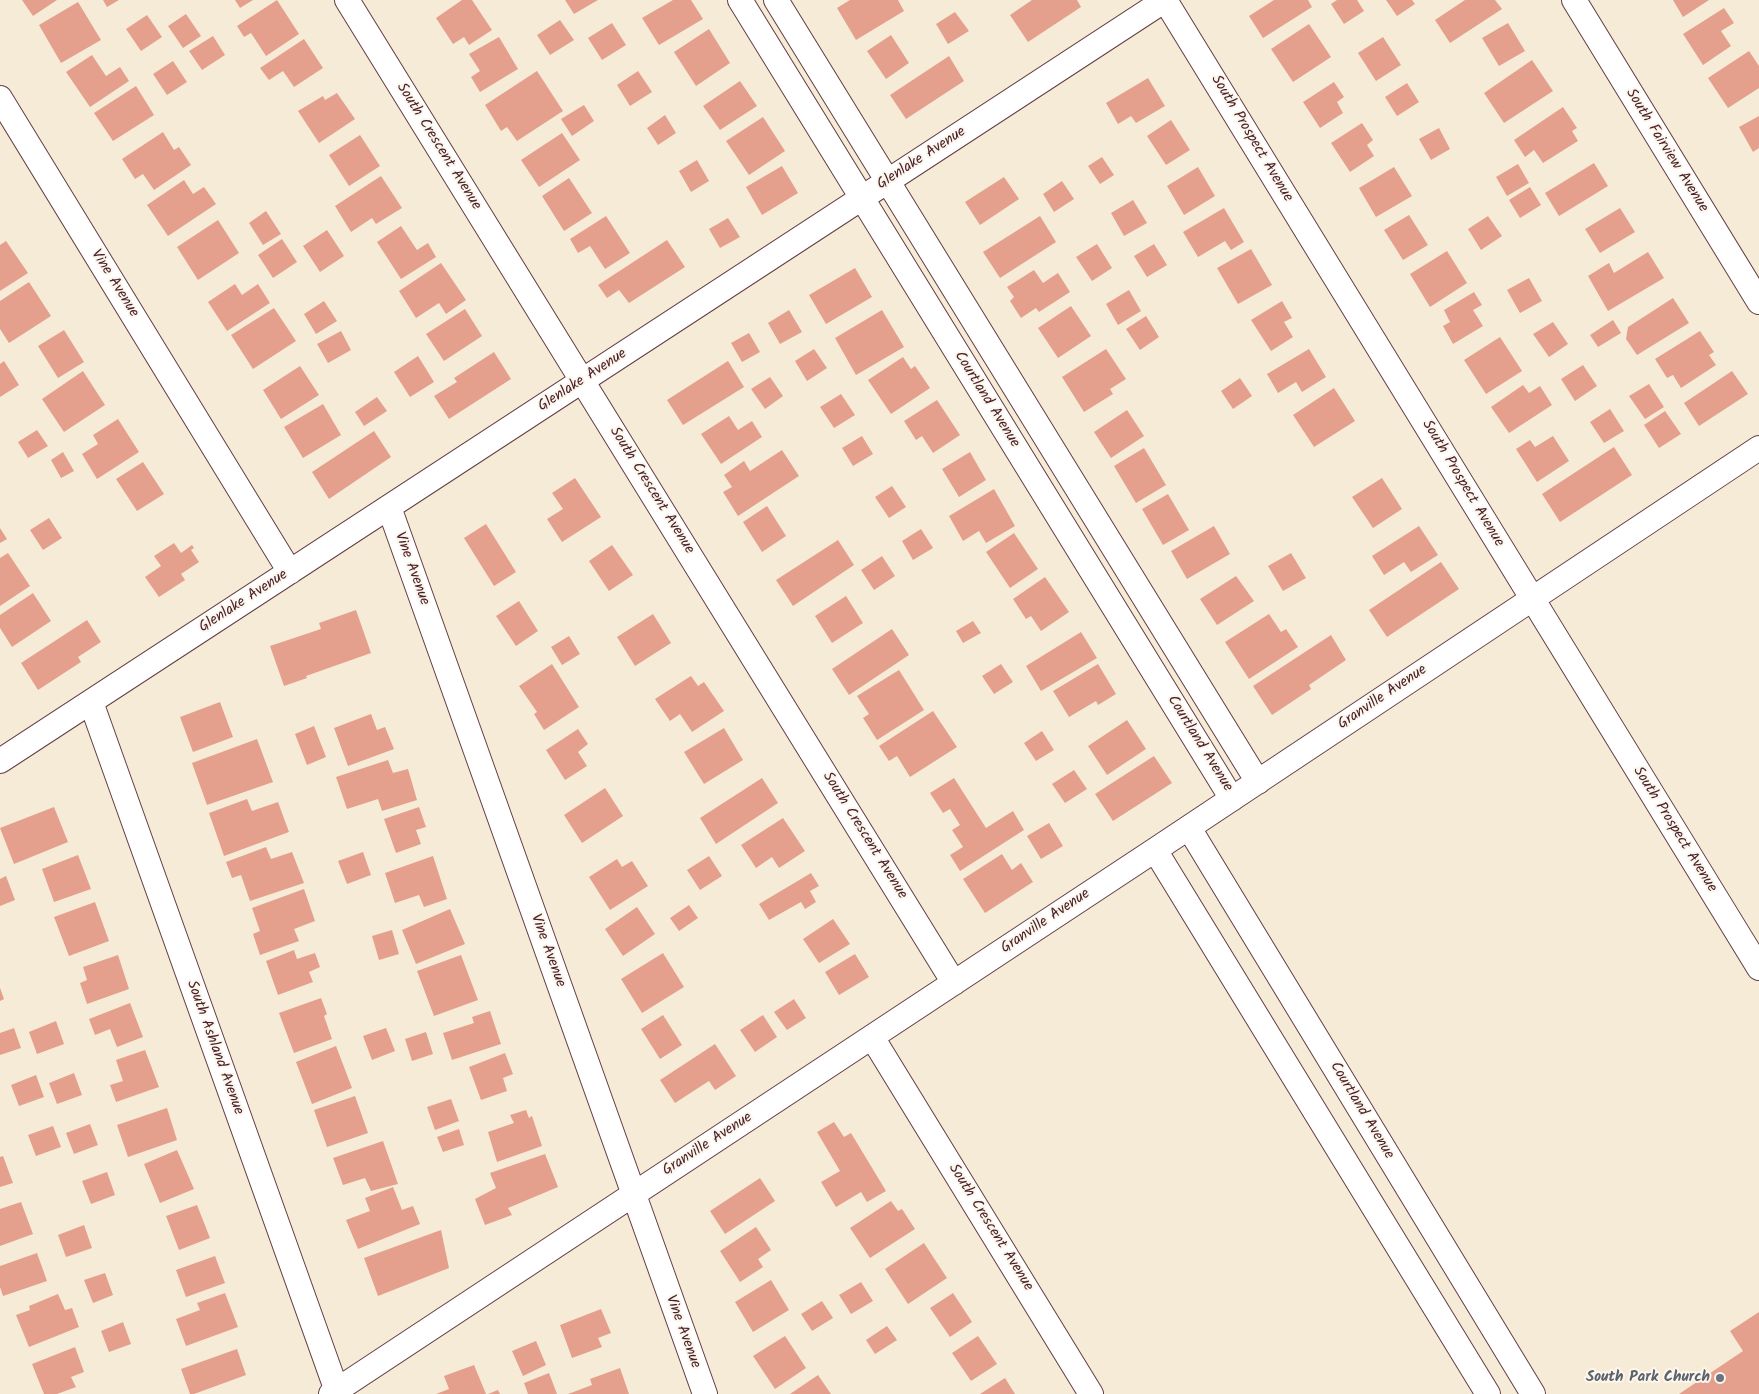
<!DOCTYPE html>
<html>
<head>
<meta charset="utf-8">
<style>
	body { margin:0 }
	canvas { display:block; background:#f6ebd6 }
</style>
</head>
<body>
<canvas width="1759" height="1394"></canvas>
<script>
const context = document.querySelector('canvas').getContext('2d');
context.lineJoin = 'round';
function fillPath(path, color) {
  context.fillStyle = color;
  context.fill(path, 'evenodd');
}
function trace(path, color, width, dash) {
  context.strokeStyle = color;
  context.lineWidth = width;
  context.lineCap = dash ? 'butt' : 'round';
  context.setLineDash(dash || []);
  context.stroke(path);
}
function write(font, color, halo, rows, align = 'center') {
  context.font = font + ' Kalam,sans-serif';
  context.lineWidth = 4;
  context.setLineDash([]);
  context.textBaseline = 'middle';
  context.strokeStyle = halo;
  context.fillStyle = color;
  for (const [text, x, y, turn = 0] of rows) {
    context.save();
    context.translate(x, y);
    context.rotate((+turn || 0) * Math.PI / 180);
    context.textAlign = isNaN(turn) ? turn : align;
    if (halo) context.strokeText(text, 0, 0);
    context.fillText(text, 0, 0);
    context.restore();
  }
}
const building = new Path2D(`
	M22,0H57L33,16Z
	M103,0H119L107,7Z
	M235,0H253L240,8Z
	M277,0L299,34L266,56L251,33L244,37L237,26Z
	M462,0H472L492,30L469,45L464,37L453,44L436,18Z
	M565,0H598L574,14Z
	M673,0H691L703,19L659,45L642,18Z
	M850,0H898L904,11L856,40L837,8Z
	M1032,0H1077L1081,7L1028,42L1010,15Z
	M1274,0H1308L1312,7L1263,38L1249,16Z
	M1337,0H1357L1364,11L1344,24L1331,4Z
	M1386,0H1412L1415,4L1397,16Z
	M1465,0H1495L1502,9L1450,43L1435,20Z
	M1673,0H1709L1683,17Z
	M78,2L101,40L61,63L39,25Z
	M1724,8L1734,23L1721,31L1731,46L1703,65L1683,34Z
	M955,12L969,31L948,44L936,24Z
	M186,14L201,36L183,48L168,26Z
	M147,15L162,37L141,51L126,29Z
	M560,20L574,40L550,55L537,35Z
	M612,23L626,45L602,60L588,38Z
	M1508,23L1525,51L1499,66L1482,38Z
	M1309,24L1331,57L1293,82L1271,49Z
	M709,29L730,63L696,86L674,52Z
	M891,35L909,63L886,79L867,51Z
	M213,36L225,55L202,70L189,51Z
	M499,37L518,69L480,92L471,77L480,71L469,54Z
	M1383,37L1401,65L1376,81L1358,53Z
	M304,39L323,68L294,87L283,71L269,80L260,68Z
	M1749,51L1759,66V88L1728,108L1708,78Z
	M92,55L106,76L120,67L129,81L90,107L66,72Z
	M949,56L964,81L906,119L890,95Z
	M1532,60L1553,91L1504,123L1484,93Z
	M173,61L187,82L167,95L153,74Z
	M537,71L563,111L517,141L507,127L501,131L485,105Z
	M638,71L652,92L630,106L617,85Z
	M1148,78L1165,106L1136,123L1131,116L1118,124L1106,103Z
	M740,81L757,106L720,130L703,106Z
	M1334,82L1344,97L1337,102L1343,113L1320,128L1303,102Z
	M1407,83L1419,102L1397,116L1385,97Z
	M136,86L154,115L113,141L94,113Z
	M337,93L355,119L319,143L298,111L323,96L325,100Z
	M584,105L594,121L572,136L561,119Z
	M1563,107L1577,128L1572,131L1578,141L1543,163L1534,150L1525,157L1514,140Z
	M665,115L676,133L658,145L647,128Z
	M1759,116V148L1753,152L1739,127Z
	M763,117L785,151L749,175L726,141Z
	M1171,120L1190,150L1166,165L1147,136Z
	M1362,123L1373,140L1367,145L1374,156L1350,172L1331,143Z
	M1439,128L1450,149L1431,160L1419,139Z
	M163,132L174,150L179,147L191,165L154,190L143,174L135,179L122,159Z
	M562,133L580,160L539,187L521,160Z
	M360,135L380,166L349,186L329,155Z
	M1102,157L1114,175L1100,184L1088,166Z
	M697,160L709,181L691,192L679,171Z
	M1594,163L1608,186L1559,216L1545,193Z
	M1518,164L1529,183L1507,196L1496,177Z
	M782,166L798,193L762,215L746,187Z
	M1198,167L1215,196L1184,215L1167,186Z
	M1394,167L1412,196L1376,217L1359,188Z
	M381,176L402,208L376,224L372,218L351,232L335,206Z
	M1004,177L1019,199L980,225L965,202Z
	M569,178L592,213L564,231L542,196Z
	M184,180L193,194L204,187L216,204L168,236L147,205Z
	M1062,181L1074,199L1054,212L1043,194Z
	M1530,187L1541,205L1520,218L1509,200Z
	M1133,200L1147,223L1124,236L1111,213Z
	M1224,208L1244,242L1231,250L1225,241L1198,257L1183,232Z
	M1620,208L1635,232L1600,253L1585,229Z
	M266,211L281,234L263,245L249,223Z
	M1409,215L1428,245L1403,260L1384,230Z
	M606,216L630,253L605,269L590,246L578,253L570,239Z
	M1040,216L1056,242L1000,278L983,252Z
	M1488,216L1502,236L1481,250L1468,229Z
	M728,218L740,237L720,248L709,229Z
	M218,220L239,253L198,280L177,247Z
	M401,226L417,250L428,243L436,257L401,279L377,242Z
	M327,230L344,256L320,272L303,246Z
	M282,239L297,262L273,278L258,255Z
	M667,240L685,267L629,303L619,290L607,298L598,285Z
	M6,241L28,273L0,291V245Z
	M1097,244L1112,268L1092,281L1076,257Z
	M1154,244L1167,265L1147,277L1134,256Z
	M1251,249L1272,285L1238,304L1217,268Z
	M1447,251L1467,283L1430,307L1410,274Z
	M1648,252L1664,278L1608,311L1588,276L1609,263L1614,273Z
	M441,263L466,300L446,314L439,303L416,318L399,291Z
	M855,268L872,297L826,324L809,295Z
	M1034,270L1043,283L1058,273L1070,292L1039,312L1036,308L1021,318L1010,301L1014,297L1007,287Z
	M1529,278L1542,301L1520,313L1507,290Z
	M29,282L51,316L9,343L0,329V301Z
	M235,284L242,295L258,284L270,303L227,331L208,302Z
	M1129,290L1141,311L1118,325L1106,304Z
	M1474,292L1482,305L1473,310L1483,326L1453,344L1443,326L1450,322L1444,310Z
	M1673,298L1689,323L1637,355L1626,339L1628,327Z
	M324,301L337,321L316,334L304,314Z
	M1282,301L1292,318L1284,322L1293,337L1271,351L1251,320Z
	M1071,306L1091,336L1058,358L1038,328Z
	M274,308L296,341L253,369L231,335Z
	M465,309L482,336L444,361L426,334Z
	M789,310L802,332L780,344L768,323Z
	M882,310L904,347L856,375L835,338Z
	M1146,316L1159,337L1140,350L1126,329Z
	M1613,320L1621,333L1598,347L1590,335Z
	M1553,322L1568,344L1549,357L1533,334Z
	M64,330L84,362L58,378L38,346Z
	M341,331L351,350L328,363L317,344Z
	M1700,331L1714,352L1709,355L1716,365L1681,388L1673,375L1667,378L1655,359Z
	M749,333L760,352L742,362L731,343Z
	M1500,337L1522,371L1486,394L1464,360Z
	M814,349L827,368L807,381L795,361Z
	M1106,349L1126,379L1110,389L1113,394L1084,412L1062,377Z
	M1309,349L1326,377L1302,392L1296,382L1278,393L1267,374Z
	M494,352L511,379L449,419L434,396L457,382L454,378Z
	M418,356L434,382L410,397L394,372Z
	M903,357L911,369L915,366L930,388L891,414L868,380Z
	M4,361L19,385L0,397V364Z
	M728,361L744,387L683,425L667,400Z
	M1583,365L1597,386L1575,401L1561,379Z
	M300,366L319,395L281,419L263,390Z
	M83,371L105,405L64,432L42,399Z
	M1732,371L1748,394L1699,426L1684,403Z
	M770,377L783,396L765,409L751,389Z
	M1240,378L1252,396L1233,409L1221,391Z
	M1649,384L1664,407L1645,419L1629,396Z
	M1523,385L1529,393L1540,386L1552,405L1509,433L1491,407Z
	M1334,388L1355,421L1314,447L1293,415Z
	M841,394L855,415L834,428L820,407Z
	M377,397L387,411L364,426L355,412Z
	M937,400L960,435L933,453L922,436L916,440L904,421Z
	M323,404L341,435L303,458L284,427Z
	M1610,409L1624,431L1604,443L1590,422Z
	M1127,410L1144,436L1111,458L1094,432Z
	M1665,411L1681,434L1659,448L1644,425Z
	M729,416L738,430L752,421L762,437L721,464L701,434Z
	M118,419L139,452L97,479L82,454L98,444L93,435Z
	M37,430L48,446L28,458L18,442Z
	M374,431L391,457L329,499L312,472Z
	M862,436L873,454L853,466L842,448Z
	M1553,436L1569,461L1537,482L1516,449L1530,440L1535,447Z
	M1614,447L1632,475L1560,522L1542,494Z
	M1144,448L1166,485L1136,503L1114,466Z
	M782,450L799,476L738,516L723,492L732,487L724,475L744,461L750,471Z
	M63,452L74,471L61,478L51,460Z
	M970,452L986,480L959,497L942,469Z
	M143,462L164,494L137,511L116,479Z
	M575,478L601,517L562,542L547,519L563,509L552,493Z
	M1382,478L1402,509L1373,528L1352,497Z
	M892,486L906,507L889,518L875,497Z
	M994,489L1015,526L986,543L979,531L963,541L949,516Z
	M1168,494L1189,530L1163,545L1142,509Z
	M767,506L786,536L762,552L743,522Z
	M49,518L62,538L43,550L30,530Z
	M486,524L516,572L494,586L464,538Z
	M1214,526L1230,554L1187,579L1171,551Z
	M1419,526L1438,555L1411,572L1404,562L1384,575L1372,556Z
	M0,528L7,539L0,543Z
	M921,529L933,548L913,560L902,541Z
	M1014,533L1038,569L1010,588L986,552Z
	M838,540L854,565L793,606L776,580Z
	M174,543L181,553L192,545L194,548L191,550L199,562L181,574L185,580L159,597L145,577L161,566L154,556Z
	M612,545L633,575L609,591L589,561Z
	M8,553L30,586L0,606V558Z
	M1291,553L1306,578L1283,591L1268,566Z
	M882,556L895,576L874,590L861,570Z
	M1441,562L1459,589L1387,637L1369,610Z
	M1236,576L1254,601L1217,625L1200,599Z
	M1045,577L1069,612L1041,631L1031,616L1026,619L1013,599Z
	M33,593L51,621L12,647L0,628V615Z
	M846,596L863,623L832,643L815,616Z
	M519,601L538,631L516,646L496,616Z
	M356,610L371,653L306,676L307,678L284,686L270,646L321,629L319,623Z
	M653,614L671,643L635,666L617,637Z
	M1269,614L1281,632L1286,629L1298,647L1249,679L1225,642Z
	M87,620L101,642L78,657L81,662L38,690L21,663Z
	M973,621L981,633L963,643L956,631Z
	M892,629L909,655L849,695L832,669Z
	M1081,632L1097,658L1041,691L1026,666Z
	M1331,635L1346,660L1309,685L1311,689L1272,715L1253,686Z
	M569,636L580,654L562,665L551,647Z
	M552,664L579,707L544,730L534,714L537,712L519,686Z
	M1001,664L1013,682L994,694L982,676Z
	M1098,664L1116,694L1098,705L1096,701L1069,717L1053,691Z
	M899,670L924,710L877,740L863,718L869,714L857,696Z
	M691,676L698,686L704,682L724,711L692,732L680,714L670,721L655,699Z
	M220,702L233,737L193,752L180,717Z
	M933,711L957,747L910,777L897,756L889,761L879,746Z
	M371,714L377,730L385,727L394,749L348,766L334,728Z
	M1127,720L1146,749L1107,775L1088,746Z
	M314,726L326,757L307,765L295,734Z
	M724,728L743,760L704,784L684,752Z
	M578,729L588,744L578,752L587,766L565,780L546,750Z
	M1042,731L1054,750L1036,761L1024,743Z
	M257,739L273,782L207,805L192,763Z
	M1154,756L1172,783L1113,821L1095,794Z
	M388,760L393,773L408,769L417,800L382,811L378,799L347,809L336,777Z
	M1074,770L1087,789L1065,803L1052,784Z
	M762,778L778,803L716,844L700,818Z
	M954,778L986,828L1013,811L1024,830L960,871L950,855L963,847L952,830L960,825L950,809L943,813L930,793Z
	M605,788L623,816L582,843L564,815Z
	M247,799L252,811L278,802L289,832L224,856L209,813Z
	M54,807L68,842L14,864L0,828Z
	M419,807L426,827L416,830L421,844L396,853L384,819Z
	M783,818L805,851L779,868L772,857L756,868L741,845Z
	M1049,823L1063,846L1041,859L1027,836Z
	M266,847L271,859L292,852L304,883L250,901L241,875L232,878L226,862Z
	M363,852L371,875L347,884L338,861Z
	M1002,854L1012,870L1021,863L1033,882L985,913L963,879Z
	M78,855L91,889L54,902L42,869Z
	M433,856L447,899L424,907L419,895L395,903L385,873Z
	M709,856L722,876L700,890L687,870Z
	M617,859L622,867L632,861L648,886L610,910L589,877Z
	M811,873L819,886L810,891L816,902L805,909L801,902L769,920L759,904Z
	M6,876L15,900L0,906V879Z
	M304,889L315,921L294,929L299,941L260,955L253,934L260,931L252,908Z
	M95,902L109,941L69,956L54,917Z
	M689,905L698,918L679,931L670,918Z
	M637,907L655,934L623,956L605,929Z
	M450,909L465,944L416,964L402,930Z
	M833,919L850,944L819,963L803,939Z
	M392,930L399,954L379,960L372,936Z
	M294,950L297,959L315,953L320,967L309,972L313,982L278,995L266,961Z
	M663,953L684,987L642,1013L621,979Z
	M855,954L869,977L839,995L825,972Z
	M118,955L129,989L87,1004L80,983L87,980L83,967Z
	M461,955L478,1000L434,1016L417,971Z
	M0,988L4,999L0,1001Z
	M321,998L327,1014L324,1016L332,1039L294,1053L279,1013Z
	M794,999L806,1018L787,1030L774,1012Z
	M130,1003L143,1037L117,1047L110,1029L95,1035L89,1019Z
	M490,1011L501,1044L452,1060L443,1033L474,1023L472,1017Z
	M663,1015L682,1045L660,1059L641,1029Z
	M763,1015L777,1037L755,1052L740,1030Z
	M56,1021L64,1044L37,1054L29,1032Z
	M14,1028L21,1048L0,1055V1033Z
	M386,1028L395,1051L372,1060L363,1036Z
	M426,1032L433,1054L412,1061L405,1039Z
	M715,1044L736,1076L715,1090L709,1081L675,1103L660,1080Z
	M336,1046L352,1088L312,1104L296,1062Z
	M145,1050L159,1087L116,1102L110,1085L123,1081L116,1060Z
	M505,1053L513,1074L503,1078L507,1091L481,1100L469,1067Z
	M74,1073L82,1095L57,1104L49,1083Z
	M36,1075L44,1097L19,1106L11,1085Z
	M355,1096L368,1133L327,1147L314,1110Z
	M451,1099L459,1121L435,1130L427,1107Z
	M167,1108L177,1140L128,1157L117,1125Z
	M526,1110L529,1118L532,1116L542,1146L497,1162L488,1132L514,1123L510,1115Z
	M834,1122L844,1137L851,1133L886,1191L867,1202L861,1192L836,1207L821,1182L840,1171L817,1132Z
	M90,1124L98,1145L74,1154L66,1133Z
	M53,1126L61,1147L36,1156L28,1135Z
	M459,1129L464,1145L443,1152L437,1137Z
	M383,1141L398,1184L371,1191L365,1178L343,1185L333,1158Z
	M177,1150L194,1189L160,1203L144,1164Z
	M545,1154L558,1187L508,1208L512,1215L485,1225L475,1199L496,1188L490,1173Z
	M3,1156L13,1183L0,1187V1157Z
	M107,1172L115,1195L91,1204L82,1181Z
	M760,1178L775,1201L725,1234L710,1211Z
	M393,1187L402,1210L413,1206L420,1224L358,1249L346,1220L370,1211L365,1198Z
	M891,1201L898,1211L902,1209L915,1229L870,1258L850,1228Z
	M21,1202L33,1234L0,1246V1209Z
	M197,1205L210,1238L179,1250L166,1216Z
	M84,1225L92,1248L66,1257L58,1235Z
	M756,1227L771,1250L758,1259L763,1267L740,1282L720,1251Z
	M441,1230L449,1268L378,1296L364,1258Z
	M924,1243L947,1278L908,1304L885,1269Z
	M37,1253L47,1281L3,1296L0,1287V1266Z
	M215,1256L225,1283L186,1297L176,1270Z
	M105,1273L113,1295L93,1303L84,1280Z
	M771,1280L789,1310L753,1332L735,1302Z
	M861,1282L873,1301L851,1314L839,1295Z
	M225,1293L238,1327L186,1346L176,1319L200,1310L197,1303Z
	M953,1293L972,1322L950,1337L930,1308Z
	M58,1294L65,1310L72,1308L79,1327L29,1347L16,1315L30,1310L29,1306Z
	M822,1301L833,1318L812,1331L801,1314Z
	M601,1309L611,1333L598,1338L602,1347L572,1358L560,1325Z
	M1759,1312V1394H1679L1743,1351L1730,1331Z
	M123,1322L131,1344L109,1352L101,1331Z
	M887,1326L897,1340L875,1354L866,1340Z
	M785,1336L806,1368L775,1389L753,1356Z
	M978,1336L997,1364L971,1381L952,1353Z
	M536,1341L546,1365L523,1376L512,1351Z
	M75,1347L84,1372L71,1377L76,1387L57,1394H44L32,1364Z
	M237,1349L246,1375L194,1394H190L181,1369Z
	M474,1365L486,1394H436L449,1389L444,1376Z
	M620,1368L629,1394H568L592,1385L590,1379Z
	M549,1373L557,1394H528L524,1383Z
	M818,1375L831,1394H790Z
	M1005,1378L1015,1394H980Z
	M498,1390L500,1394H488Z`);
const minor = new Path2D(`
	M347,0L954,983
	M740,0L1232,799
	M776,0L1258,782
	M1165,0L1759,968
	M1574,0L1759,302
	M0,98L290,572
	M389,507L705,1394
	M91,702L338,1394
	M0,761L1165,0
	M1189,828L1533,1394
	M1155,850L1488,1394
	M872,1037L1091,1394
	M331,1394L1155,850L1759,448`);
const markers = [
	[1720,1378,5,"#6b7280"]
];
const streetNames = [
	["South Prospect Avenue",1251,139,59],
	["South Crescent Avenue",438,147,58],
	["South Fairview Avenue",1666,151,58],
	["Glenlake Avenue",922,159,-33],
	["Vine Avenue",114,284,58],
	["Glenlake Avenue",583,381,-33],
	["Courtland Avenue",986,400,58],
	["South Prospect Avenue",1462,484,59],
	["South Crescent Avenue",651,491,58],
	["Vine Avenue",411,569,70],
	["Glenlake Avenue",244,602,-33],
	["Granville Avenue",1383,698,-34],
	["Courtland Avenue",1199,744,58],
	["South Prospect Avenue",1674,830,58],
	["South Crescent Avenue",864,836,58],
	["Granville Avenue",1046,922,-34],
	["Vine Avenue",547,951,70],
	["South Ashland Avenue",214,1048,70],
	["Courtland Avenue",1361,1111,59],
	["Granville Avenue",708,1145,-33],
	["South Crescent Avenue",990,1228,58],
	["Vine Avenue",682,1332,70]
];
const worshipNames = [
	["South Park Church",1710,1378]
];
fillPath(building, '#e4a08d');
trace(minor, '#643e45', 26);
trace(minor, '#fff', 24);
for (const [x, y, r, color] of markers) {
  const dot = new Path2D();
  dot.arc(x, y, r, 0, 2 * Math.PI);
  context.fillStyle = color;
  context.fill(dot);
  trace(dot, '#fbf7ec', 2);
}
write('15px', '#4a1f2b', '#fbf7ec', streetNames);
write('bold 15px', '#5b616d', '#fbf7ec', worshipNames, 'right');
</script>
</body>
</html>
